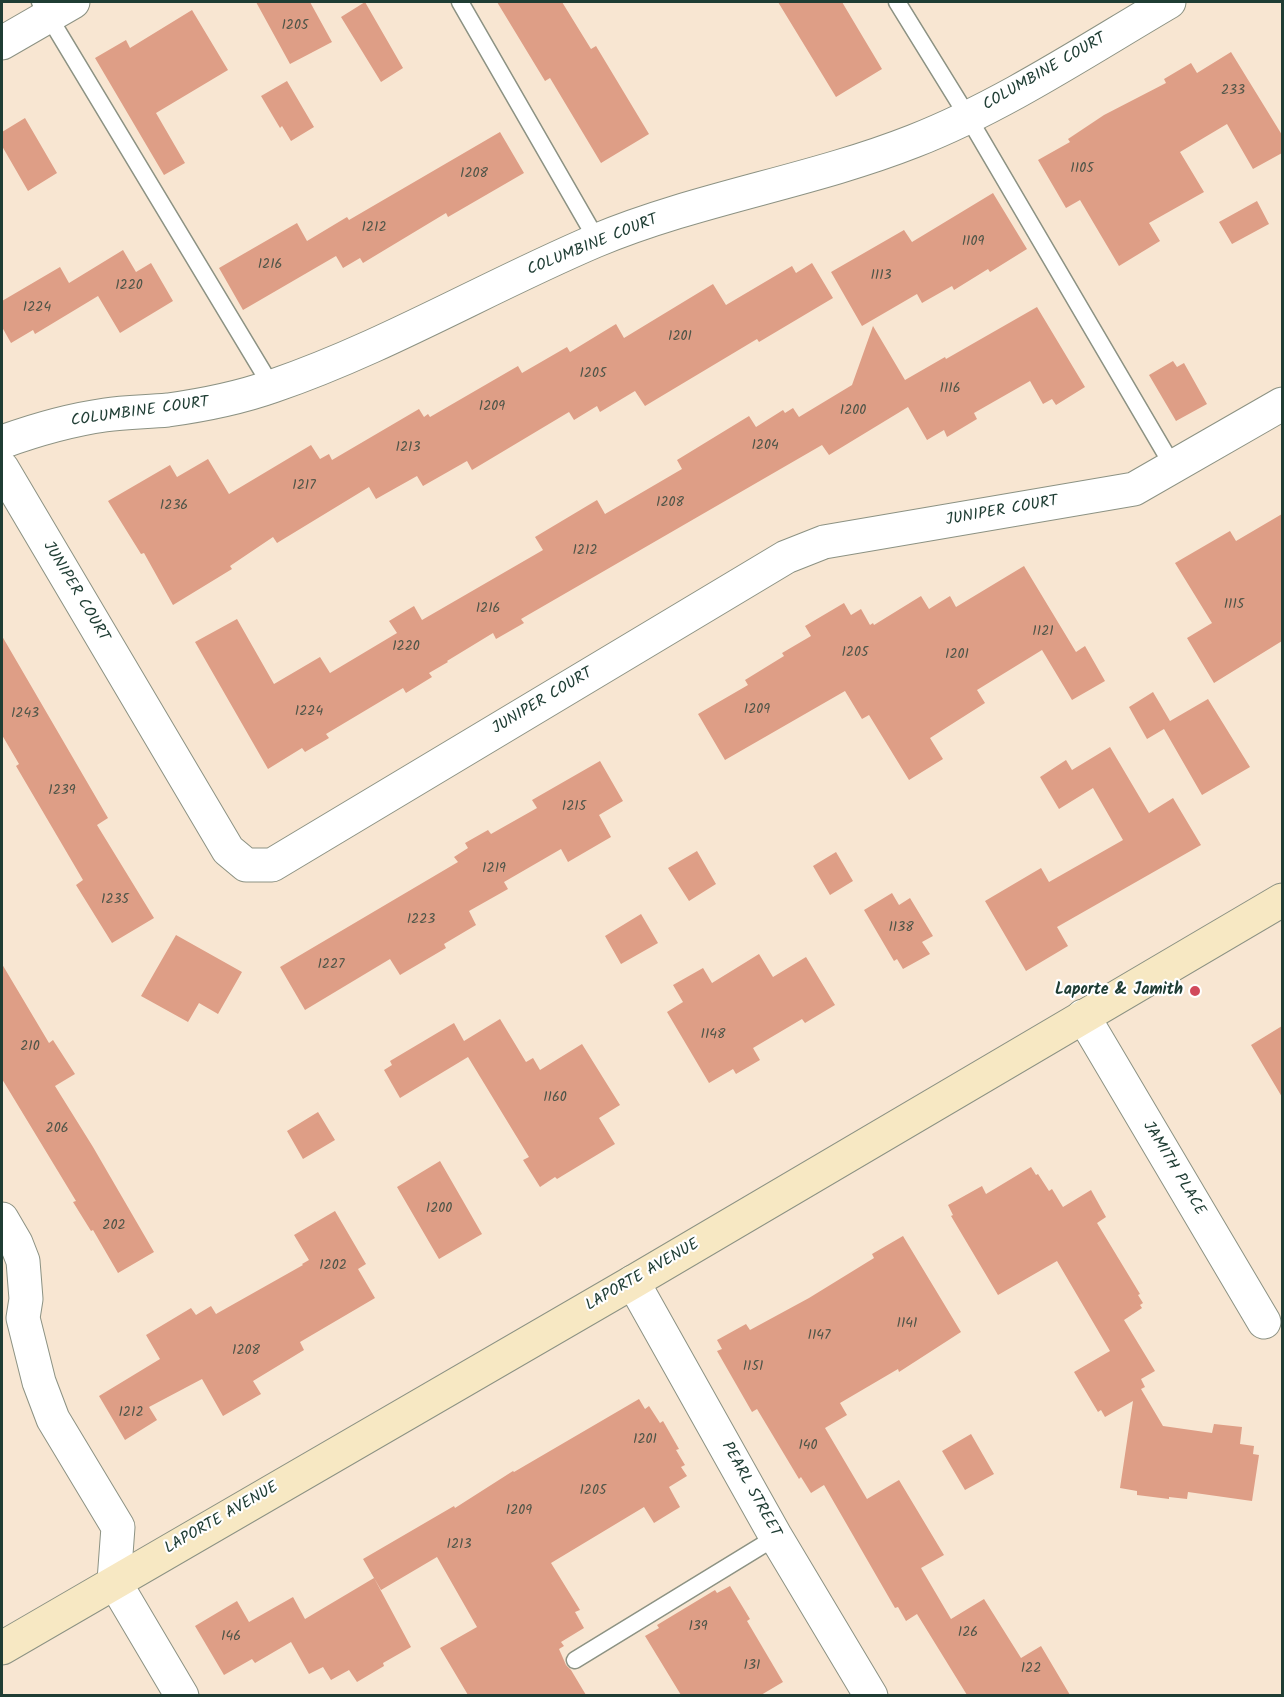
<!DOCTYPE html>
<html>
<head>
<meta charset="utf-8">
<style>
	body { margin:0 }
	#map { position:relative; width:1284px; height:1697px; overflow:hidden; background:#f8e6d2; font-family:Kalam,sans-serif }
	canvas { display:block }
	.frame { position:absolute; inset:0; border:3px solid #1f3d34; pointer-events:none }
</style>
</head>
<body>
<div id="map">
<canvas width="1284" height="1697"></canvas>
<div class="frame"></div>
</div>
<script>
const context = document.querySelector('canvas').getContext('2d');
context.lineJoin = 'round';
function fillPath(path, color) {
  context.fillStyle = color;
  context.fill(path, 'evenodd');
}
function trace(path, color, width, dash) {
  context.strokeStyle = color;
  context.lineWidth = width;
  context.lineCap = dash ? 'butt' : 'round';
  context.setLineDash(dash || []);
  context.stroke(path);
}
function write(font, color, halo, rows, align = 'center') {
  context.font = font + ' Kalam,sans-serif';
  context.lineWidth = 4.5;
  context.setLineDash([]);
  context.textBaseline = 'middle';
  context.strokeStyle = halo;
  context.fillStyle = color;
  for (const [text, x, y, turn = 0] of rows) {
    context.save();
    context.translate(x, y);
    context.rotate((+turn || 0) * Math.PI / 180);
    context.textAlign = isNaN(turn) ? turn : align;
    if (halo) context.strokeText(text, 0, 0);
    context.fillText(text, 0, 0);
    context.restore();
  }
}
const building = new Path2D(`
	M256,2H310L332,42L290,64Z
	M365,2L403,68L381,82L341,17Z
	M497,2H562L591,49L596,46L649,134L601,163L550,78L545,81Z
	M778,2H842L882,69L836,97Z
	M192,10L228,70L156,113L185,163L164,175L95,58L126,40L130,48Z
	M1231,52L1282,135V153L1253,169L1227,124L1180,152L1204,192L1149,223L1160,241L1119,266L1080,200L1066,208L1038,160L1070,142L1068,139L1104,115L1166,83L1164,79L1191,63L1197,73Z
	M287,81L314,127L291,141L282,126L280,128L261,96Z
	M25,118L57,173L28,191L2,146V132Z
	M500,132L524,173L448,217L446,213L363,263L360,258L343,268L336,256L243,310L219,268L297,223L307,241L347,217L349,220Z
	M993,193L1027,249L990,272L988,269L954,290L952,286L922,303L917,294L862,326L831,272L904,230L912,242Z
	M1257,201L1269,224L1232,244L1219,222Z
	M123,250L136,272L151,263L173,301L120,333L98,296L35,334L33,330L11,343L2,327V301L60,267L69,283Z
	M812,263L833,298L759,342L757,339L645,406L635,391L600,412L597,406L574,420L569,412L472,470L467,461L423,486L417,476L376,499L369,487L277,543L273,537L230,566L232,569L173,605L144,553L141,554L108,501L170,465L177,477L208,459L229,494L311,445L320,459L329,454L332,460L419,409L424,417L428,414L430,417L518,366L522,373L567,347L570,352L616,324L624,338L713,284L726,305L792,266L796,273Z
	M1037,307L1085,387L1056,405L1052,399L1043,404L1030,381L974,413L977,419L947,437L944,430L927,440L908,407L829,455L822,445L521,619L524,623L496,639L493,633L447,661L448,662L429,673L432,677L406,693L403,688L326,734L329,738L305,752L302,748L268,769L195,642L237,619L274,684L320,657L330,673L397,633L389,621L414,606L422,620L543,550L535,537L597,500L605,514L682,469L677,460L749,416L756,427L783,410L785,413L793,408L799,417L852,385L873,326L905,380L945,357L946,359Z
	M1173,361L1177,367L1184,363L1207,404L1176,421L1149,375Z
	M1282,514V641L1214,683L1187,638L1212,623L1175,563L1230,531L1236,541Z
	M1024,566L1076,652L1085,646L1105,681L1072,700L1042,650L977,690L985,703L930,738L943,759L909,780L869,715L862,719L845,691L725,760L698,714L748,685L745,680L784,656L782,653L811,636L805,626L844,603L851,615L861,609L870,625L873,623L874,625L921,596L929,609L950,596L956,607Z
	M2,636L108,818L97,825L154,918L112,943L76,885L83,880L16,766L19,764L2,735Z
	M1153,692L1170,721L1208,699L1250,767L1202,795L1164,729L1147,739L1129,707Z
	M1110,747L1149,813L1173,798L1201,845L1057,927L1068,946L1026,971L985,901L1041,868L1049,882L1123,840L1093,788L1059,809L1040,777L1066,760L1072,770Z
	M600,761L623,801L599,815L611,837L568,862L561,849L504,882L508,889L469,911L476,925L444,944L446,948L400,975L390,959L305,1010L280,967L458,862L454,857L468,848L465,843L488,830L491,834L537,808L532,800Z
	M697,851L716,884L689,901L668,868Z
	M836,852L853,881L830,895L813,866Z
	M892,893L899,905L910,898L933,936L922,942L930,954L903,969L897,959L894,961L864,910Z
	M641,914L658,943L621,964L605,936Z
	M176,935L242,972L218,1014L199,1003L188,1022L141,996Z
	M759,954L773,977L806,957L835,1005L805,1023L802,1019L753,1048L760,1060L736,1074L733,1069L709,1083L667,1012L683,1002L673,985L703,968L712,983Z
	M2,964L49,1043L53,1040L75,1074L55,1086L93,1147L154,1252L118,1273L93,1230L91,1231L73,1202L76,1201L2,1079Z
	M500,1019L526,1062L533,1058L540,1070L582,1044L620,1105L599,1118L615,1144L557,1179L555,1177L540,1187L523,1160L529,1157L468,1057L400,1098L384,1070L392,1065L390,1061L454,1023L464,1041Z
	M1282,1026V1097L1251,1045Z
	M318,1112L335,1140L303,1159L287,1131Z
	M440,1161L482,1234L439,1259L397,1187Z
	M1031,1167L1036,1175L1038,1174L1049,1191L1052,1189L1063,1207L1091,1190L1106,1217L1097,1223L1140,1294L1138,1295L1143,1303L1140,1305L1142,1308L1124,1320L1155,1371L1141,1379L1145,1387L1141,1389L1163,1426L1212,1433L1214,1424L1242,1427L1240,1444L1254,1446L1253,1454L1259,1455L1252,1501L1188,1492L1187,1499L1169,1497V1499L1137,1495V1491L1120,1488L1133,1401L1105,1417L1101,1410L1098,1412L1074,1372L1110,1351L1057,1261L998,1295L951,1216L953,1215L948,1205L982,1186L986,1194Z
	M335,1211L366,1264L358,1269L375,1298L300,1342L304,1350L253,1381L261,1394L223,1416L202,1379L149,1407L157,1420L125,1440L99,1396L160,1359L146,1335L191,1308L196,1315L211,1306L216,1314L303,1265L302,1264L309,1260L294,1235Z
	M903,1236L961,1332L899,1372L898,1369L840,1403L847,1415L825,1428L867,1499L899,1480L944,1555L921,1568L951,1619L984,1599L1021,1658L1041,1646L1070,1695H967L917,1614L906,1621L898,1607L895,1608L824,1485L811,1493L801,1477L799,1479L757,1409L752,1412L717,1351L722,1349L717,1340L746,1324L750,1330L809,1298L874,1258L872,1254Z
	M639,1399L645,1409L649,1406L660,1423L663,1421L679,1449L676,1450L685,1465L681,1467L687,1476L669,1487L680,1507L654,1523L644,1507L551,1563L580,1610L575,1612L584,1628L561,1642L564,1646L559,1649L566,1665L571,1670L586,1695H468L440,1648L477,1627L437,1557L381,1590L363,1559L454,1506L455,1508L513,1471L514,1472Z
	M971,1434L994,1474L965,1490L942,1451Z
	M374,1578L411,1647L383,1663L384,1666L357,1682L349,1670L331,1680L323,1667L309,1674L291,1642L255,1663L252,1659L224,1675L195,1626L237,1601L249,1622L293,1597L305,1619Z
	M730,1586L750,1619L747,1621L783,1682L761,1695H681L645,1636L659,1628L657,1625L715,1590L717,1593Z`);
const lane = new Path2D(`
	M40,2L272,387
	M460,2L597,240
	M897,2L968,117L1174,468
	M575,1660L776,1537`);
const street = new Path2D(`
	M2,43L73,2
	M2,442C35,430 70,420 105,415C126,412 147,412 168,410C204,405 239,398 273,386C384,348 487,287 595,241C698,198 810,182 914,141C1003,106 1087,50 1169,2
	M2,468L228,850L246,865H272L786,557L824,542L1134,489L1282,404
	M1083,1016L1264,1322
	M2,1219L16,1243L23,1261L26,1299L23,1318L39,1382L53,1419L118,1527L114,1581L182,1696
	M633,1282L776,1537L871,1696`);
const secondary = new Path2D(`
	M2,1648L633,1282L1282,900`);
const markers = [
	[1195,991,6,"#d1495b"]
];
const numberNames = [
	["1205",295,27],
	["233",1233,92],
	["1105",1082,170],
	["1208",474,175],
	["1212",374,229],
	["1109",973,243],
	["1216",270,266],
	["1113",881,277],
	["1220",129,287],
	["1224",37,309],
	["1201",680,338],
	["1205",593,375],
	["1116",950,390],
	["1209",492,408],
	["1200",853,412],
	["1204",765,447],
	["1213",408,449],
	["1217",304,487],
	["1208",670,504],
	["1236",174,507],
	["1212",585,552],
	["1115",1234,606],
	["1216",488,610],
	["1121",1043,633],
	["1220",406,648],
	["1205",855,654],
	["1201",957,656],
	["1209",757,711],
	["1224",309,713],
	["1243",25,715],
	["1239",62,792],
	["1215",574,808],
	["1219",494,870],
	["1235",115,901],
	["1223",421,921],
	["1138",901,929],
	["1227",331,966],
	["1148",713,1036],
	["210",30,1048],
	["1160",555,1099],
	["206",57,1130],
	["1200",439,1210],
	["202",114,1227],
	["1202",333,1267],
	["1141",907,1325],
	["1147",819,1337],
	["1208",246,1352],
	["1151",753,1368],
	["1212",131,1414],
	["1201",645,1441],
	["140",808,1447],
	["1205",593,1492],
	["1209",519,1512],
	["1213",459,1546],
	["139",698,1628],
	["126",968,1634],
	["146",231,1638],
	["131",752,1667],
	["122",1031,1670]
];
const streetNames = [
	["COLUMBINE COURT",1045,73,-30],
	["COLUMBINE COURT",593,246,-22],
	["COLUMBINE COURT",140,413,-8],
	["JUNIPER COURT",1002,512,-10],
	["JUNIPER COURT",75,592,59],
	["JUNIPER COURT",543,702,-31],
	["JAMITH PLACE",1173,1169,59],
	["LAPORTE AVENUE",643,1276,-30],
	["PEARL STREET",750,1490,61],
	["LAPORTE AVENUE",222,1519,-30]
];
const poiNames = [
	["Laporte & Jamith",1183,991]
];
fillPath(building, '#de9e86');
trace(lane, '#8c9283', 19);
trace(street, '#8c9283', 35);
trace(secondary, '#8c9283', 35);
trace(lane, '#fff', 16);
trace(street, '#fff', 33);
trace(secondary, '#f7e8c3', 33);
for (const [x, y, r, color] of markers) {
  const dot = new Path2D();
  dot.arc(x, y, r, 0, 2 * Math.PI);
  context.fillStyle = color;
  context.fill(dot);
  trace(dot, '#fff', 2);
}
write('14px', '#4f5548', null, numberNames);
write('16px', '#1f3d34', '#fff', streetNames);
write('bold 16px', '#1f3d34', '#fff', poiNames, 'right');
</script>
</body>
</html>
